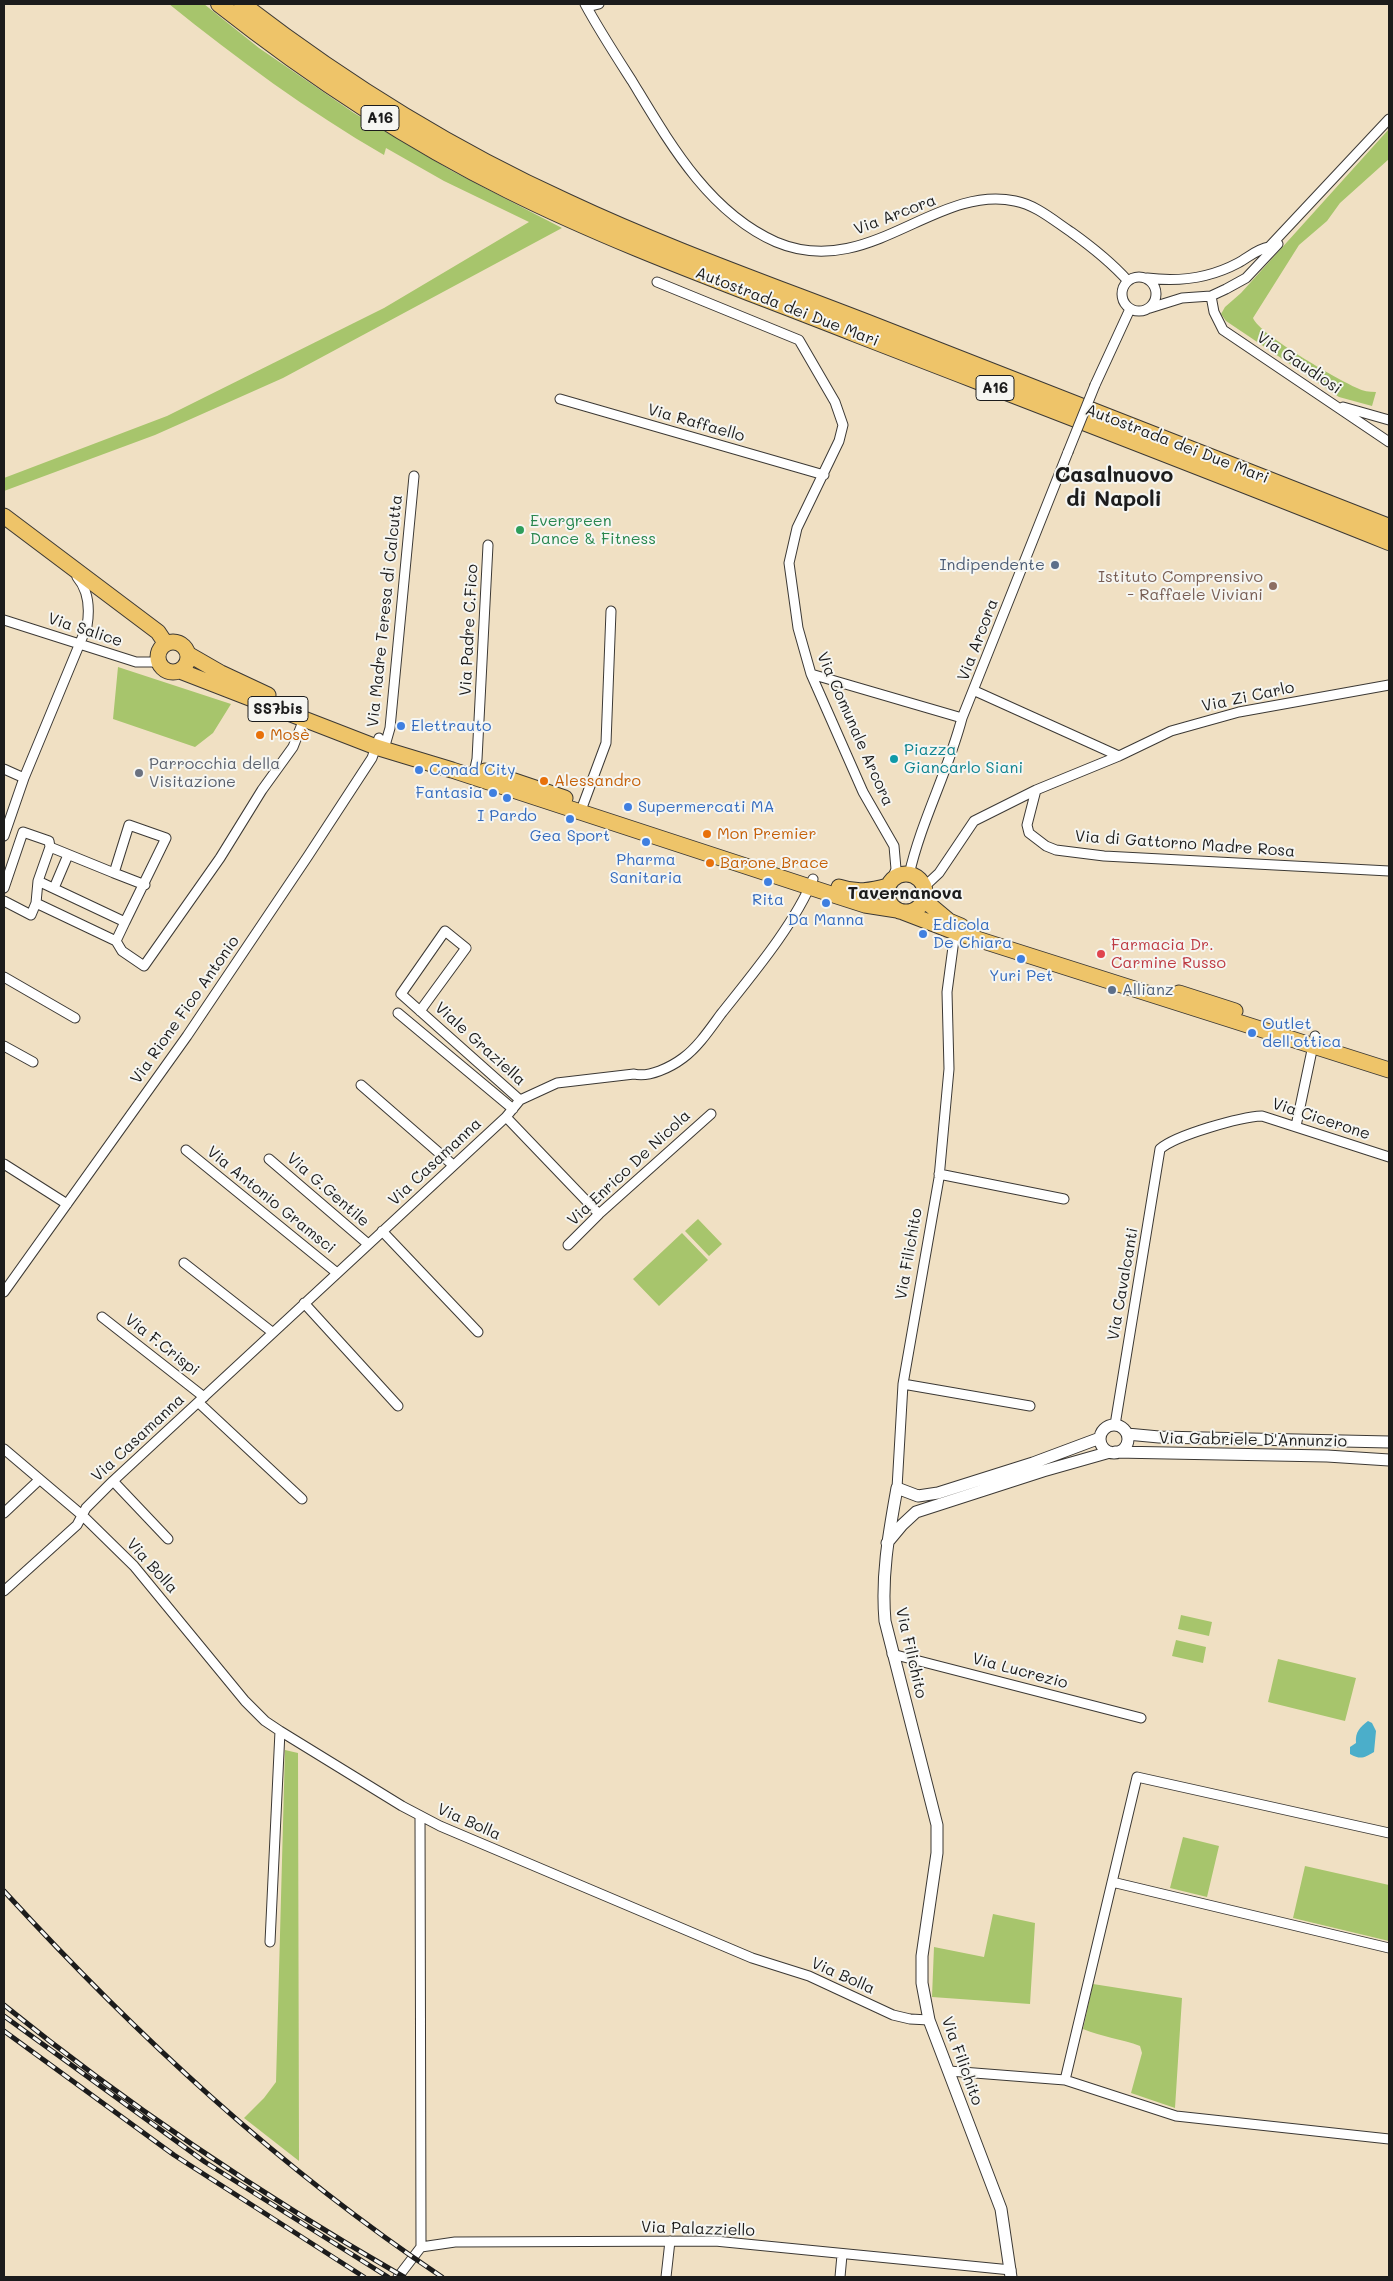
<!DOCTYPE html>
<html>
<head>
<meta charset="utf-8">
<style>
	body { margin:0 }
	#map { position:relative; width:1393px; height:2281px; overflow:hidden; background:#f0e0c3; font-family:Mali,sans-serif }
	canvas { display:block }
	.frame { position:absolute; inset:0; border:5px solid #1c1c1c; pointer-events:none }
</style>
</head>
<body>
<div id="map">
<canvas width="1393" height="2281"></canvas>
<div class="frame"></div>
</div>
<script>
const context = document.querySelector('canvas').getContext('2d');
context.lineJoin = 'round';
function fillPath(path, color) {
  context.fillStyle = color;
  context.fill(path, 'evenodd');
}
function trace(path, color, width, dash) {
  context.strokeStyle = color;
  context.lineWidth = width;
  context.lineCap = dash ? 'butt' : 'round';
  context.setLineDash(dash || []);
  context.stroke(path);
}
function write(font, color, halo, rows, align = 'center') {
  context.font = font + ' Mali,sans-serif';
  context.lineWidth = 4;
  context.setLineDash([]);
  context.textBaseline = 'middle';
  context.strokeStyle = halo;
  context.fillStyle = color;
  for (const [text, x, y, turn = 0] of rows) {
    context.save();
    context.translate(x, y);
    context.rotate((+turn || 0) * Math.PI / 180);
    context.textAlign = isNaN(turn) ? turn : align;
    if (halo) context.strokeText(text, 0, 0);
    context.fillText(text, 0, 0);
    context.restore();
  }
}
const green = new Path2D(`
	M169,4H204L259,48L354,113L452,171L562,228L283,378L155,435L4,491V478L167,416L384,308L529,222L444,181L386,148L384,155C308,111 237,59 169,4Z
	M1389,129V159L1340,203L1327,221L1299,245L1253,318C1260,335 1337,379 1357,388C1363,391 1369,392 1376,392L1372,406L1339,397L1226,321L1221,314L1225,307L1241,293Z
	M118,667L231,704L213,733L195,747L113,719Z
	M698,1219L722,1244L709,1256L685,1231Z
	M682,1233L708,1260L659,1306L633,1279Z
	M1181,1615L1212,1622L1209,1636L1178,1629Z
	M1176,1640L1206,1647L1203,1663L1172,1656Z
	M1278,1659L1356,1678L1345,1721L1268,1702Z
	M285,1750L298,1753L299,2161L244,2118L264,2098L276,2082Z
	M1183,1837L1219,1846L1207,1897L1170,1888Z
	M1305,1866L1389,1885V1941L1293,1918Z
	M993,1914L1035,1923L1030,2004L932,1997L934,1947L984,1957Z
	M1093,1984L1182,1998L1175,2108L1131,2093L1142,2053L1140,2046C1122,2039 1102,2037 1083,2029Z`);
const water = new Path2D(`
	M1368,1721L1372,1723L1376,1731L1374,1752C1364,1758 1361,1760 1350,1754V1747L1356,1743C1355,1732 1360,1727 1368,1721Z`);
const minor = new Path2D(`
	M585,4C599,30 616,56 632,81C669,142 708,212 776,242C868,281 935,184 1015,201C1036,205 1053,220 1071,232C1092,247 1110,261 1128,281
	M587,7L599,4
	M1122 294a17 17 0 1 1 34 0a17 17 0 1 1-34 0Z
	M1147,278C1178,282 1210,278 1238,263C1249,257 1257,249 1269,247L1389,119
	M657,282L799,340L835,402L843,425L839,441L797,528L789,563L798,628L811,674L863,792L894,846L896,869L891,882
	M1211,296L1214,312L1223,330L1389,442
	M1150,308L1182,298L1211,296L1226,289L1246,278L1278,244
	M1095,385L1130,309
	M560,399L824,475
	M1343,407L1389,420
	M4,620L136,662H158
	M811,674L962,718
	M975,691L1119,756
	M384,749L390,728L414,476
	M4,769L24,778
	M473,777L477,759L488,545
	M1036,790L1027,825L1029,833L1046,846L1056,850L1104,856L1389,871
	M580,813L606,743L611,611
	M4,836L24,778L87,626C90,608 89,591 77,577
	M909,875C921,821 948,772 962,718L1068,452
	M38,881L50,847L114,873
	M924,887L939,873L974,821L1036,790L1119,756L1171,731L1239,712L1389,685
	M4,888L23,832L49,841L50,847
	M54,888L68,855
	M4,901L31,915L36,903L38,881L125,922L116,941L122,951L144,966L220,858L262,790L293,747L304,719
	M36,903L116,941
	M125,922L166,838L129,825L114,873L145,885
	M4,977L75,1018
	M420,1011L466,948L445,931L401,994L520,1100
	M398,1013L513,1109
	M4,1046L33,1062
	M361,1085L453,1165
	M506,1117L599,1214
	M1296,1126L1315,1036
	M186,1150L337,1273
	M269,1159L368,1244
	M4,1164L67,1204
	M939,1174L1064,1199
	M382,1231L478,1332
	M568,1245L599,1214L711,1114
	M184,1263L272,1332
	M4,1292L187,1036L308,856L372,758L379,738
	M304,1303L398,1406
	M102,1317L204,1397
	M903,1384L1030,1406
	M199,1403L302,1499
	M1115,1425L1160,1149C1176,1135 1240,1117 1262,1116L1389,1157
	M4,1449L83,1516L134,1566L245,1701L265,1721L280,1731L402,1806L440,1826L752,1958L809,1976L893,2015L910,2019L929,2020
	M113,1481L168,1539
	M897,1488L903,1384L939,1178L949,1069L947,992L955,932
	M4,1513L39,1480
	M4,1591L77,1525L86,1508L113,1481L506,1117L520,1100L557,1083L634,1074C649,1078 671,1067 683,1058C698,1047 710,1029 721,1014C751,976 795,924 813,879
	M892,1654L1141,1718
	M420,1816L421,2247
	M1112,1882L1389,1948
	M270,1942L280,1731
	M949,2071L1065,2080L1176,2116L1389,2139
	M1065,2080L1137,1777L1389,1833
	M398,2277L421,2247L455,2242L715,2241L1011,2270
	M666,2277L670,2241
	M840,2277L842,2255`);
const tertiary = new Path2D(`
	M1100 1439a14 14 0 1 1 28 0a14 14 0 1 1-28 0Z
	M1127,1434L1159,1437L1389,1442
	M1115,1452L1327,1456L1389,1460
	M887,1543L902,1525L916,1512L1043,1471L1110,1452
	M1011,2277L1001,2209L929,2020L922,1983V1956L937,1853V1825L885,1621C881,1575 889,1533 897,1488L918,1496L938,1493L1033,1463L1100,1438`);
const primary = new Path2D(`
	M4,516L158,632L166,644
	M158 657a15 15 0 1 1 30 0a15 15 0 1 1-30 0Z
	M188,654L221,673L268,695
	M180,671L376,747L452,770L837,896L865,905L897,910
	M485,771L565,798
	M887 893a19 19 0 1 1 38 0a19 19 0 1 1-38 0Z
	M839,887C856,893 871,891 888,886
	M924,900L949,921L961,926
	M903,912L955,932L1389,1070
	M1179,993L1235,1011`);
const motorway = new Path2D(`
	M219,4C309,75 405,139 508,190C620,246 740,288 856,334C1034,403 1212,471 1389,542
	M242,4C343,82 450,149 567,202C665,248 767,284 868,323C1042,391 1216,458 1389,527`);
const rail = new Path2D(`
	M4,1891C136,2035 279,2168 442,2277
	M4,2005C129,2106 265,2197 404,2277
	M4,2016L205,2162L388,2277
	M4,2031L174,2155L364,2277`);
const minorBridge = new Path2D(`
	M1068,452L1095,385`);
const markers = [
	[520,530,5,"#2e9e5b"],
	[1055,565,5,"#5c6f8a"],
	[1273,586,5,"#8d6e63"],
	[401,726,5,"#3f7fe0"],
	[260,735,5,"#e8710a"],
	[894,759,5,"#0f9aa8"],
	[419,770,5,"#3f7fe0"],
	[139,773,5,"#6b7280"],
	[544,781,5,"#e8710a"],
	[493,793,5,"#3f7fe0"],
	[507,798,5,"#3f7fe0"],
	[628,807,5,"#3f7fe0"],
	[570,819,5,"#3f7fe0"],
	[707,834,5,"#e8710a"],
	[646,842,5,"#3f7fe0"],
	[710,863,5,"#e8710a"],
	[768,882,5,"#3f7fe0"],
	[826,903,5,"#3f7fe0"],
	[923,934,5,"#3f7fe0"],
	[1101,954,5,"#e0444e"],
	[1021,959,5,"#3f7fe0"],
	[1112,990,5,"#5c6f8a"],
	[1252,1033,5,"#3f7fe0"]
];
const shields = [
	[380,118,38],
	[995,388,38],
	[278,709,60]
];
const shieldNames = [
	["A16",380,118],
	["A16",995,388],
	["SS7bis",278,709]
];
const streetNames = [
	["Via Arcora",895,215,-21],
	["Autostrada dei Due Mari",787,307,21],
	["Via Gaudiosi",1299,363,34],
	["Via Raffaello",696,423,16],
	["Autostrada dei Due Mari",1177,444,21],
	["Via Madre Teresa di Calcutta",385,611,-84],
	["Via Salice",85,630,18],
	["Via Padre C.Fico",469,630,-87],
	["Via Arcora",978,640,-69],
	["Via Zi Carlo",1248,697,-12],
	["Via Comunale Arcora",855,729,66],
	["Via di Gattorno Madre Rosa",1185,844,4],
	["Via Rione Fico Antonio",185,1010,-55],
	["Viale Graziella",480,1044,42],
	["Via Cicerone",1321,1119,18],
	["Via Casamanna",435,1162,-43],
	["Via Enrico De Nicola",629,1168,-43],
	["Via G.Gentile",328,1190,41],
	["Via Antonio Gramsci",271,1200,39],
	["Via Filichito",909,1254,-80],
	["Via Cavalcanti",1123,1284,-80],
	["Via F.Crispi",162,1345,38],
	["Via Casamanna",138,1438,-43],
	["Via Gabriele D'Annunzio",1253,1440,1],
	["Via Bolla",152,1566,48],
	["Via Filichito",911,1653,77],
	["Via Lucrezio",1020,1671,15],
	["Via Bolla",469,1822,24],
	["Via Bolla",843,1976,24],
	["Via Filichito",962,2061,70],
	["Via Palazziello",698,2229,2]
];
const leisureNames = [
	["Evergreen",530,521],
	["Dance & Fitness",530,539]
];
const serviceNames = [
	["Indipendente",1045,565],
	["Allianz",1122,990,"left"]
];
const educationNames = [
	["Istituto Comprensivo",1263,577],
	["- Raffaele Viviani",1263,595]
];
const shopNames = [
	["Elettrauto",411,726,"left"],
	["Conad City",429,770,"left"],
	["Fantasia",483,793,"right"],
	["Supermercati MA",638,807,"left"],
	["I Pardo",507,816],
	["Gea Sport",570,836],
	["Pharma",646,860],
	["Sanitaria",646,878],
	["Rita",768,900],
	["Da Manna",826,920],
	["Edicola",933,925,"left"],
	["De Chiara",933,943,"left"],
	["Yuri Pet",1021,976],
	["Outlet",1262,1024,"left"],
	["dell'ottica",1262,1042,"left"]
];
const foodNames = [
	["Mosè",270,735],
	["Alessandro",554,781],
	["Mon Premier",717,834],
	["Barone Brace",720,863]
];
const cultureNames = [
	["Piazza",904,750],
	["Giancarlo Siani",904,768]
];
const worshipNames = [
	["Parrocchia della",149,764],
	["Visitazione",149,782]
];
const healthNames = [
	["Farmacia Dr.",1111,945],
	["Carmine Russo",1111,963]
];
const neighbourhoodNames = [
	["Tavernanova",905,893]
];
const districtNames = [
	["Casalnuovo",1114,476],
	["di Napoli",1114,500]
];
fillPath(green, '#a7c56c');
fillPath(water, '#4baeca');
trace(minor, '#3c3935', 11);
trace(tertiary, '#3c3935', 13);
trace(primary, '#3c3935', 17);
trace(motorway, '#3c3935', 18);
trace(minor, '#fff', 9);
trace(tertiary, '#fff', 11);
trace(primary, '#eec469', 15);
trace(motorway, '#eec469', 16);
trace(rail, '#1c1c1c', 5);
trace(rail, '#f6f6f2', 3, [9]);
trace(minorBridge, '#3c3935', 11, []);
trace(minorBridge, '#fff', 9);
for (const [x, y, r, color] of markers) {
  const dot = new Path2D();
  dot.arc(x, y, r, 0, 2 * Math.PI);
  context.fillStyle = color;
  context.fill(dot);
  trace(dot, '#f6f6f2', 2);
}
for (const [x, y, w] of shields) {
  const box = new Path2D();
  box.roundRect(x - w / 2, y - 12.5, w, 25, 4);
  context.fillStyle = '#f6f6f2';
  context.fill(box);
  trace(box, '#1c1c1c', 1);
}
write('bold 15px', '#1c1c1c', null, shieldNames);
write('16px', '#1c1c1c', '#f6f6f2', streetNames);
write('16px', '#27864d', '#f6f6f2', leisureNames, 'left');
write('16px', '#4e5e75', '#f6f6f2', serviceNames, 'right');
write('16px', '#785e54', '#f6f6f2', educationNames, 'right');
write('16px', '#366cbe', '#f6f6f2', shopNames);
write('16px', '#c56008', '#f6f6f2', foodNames, 'left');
write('16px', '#0d838f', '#f6f6f2', cultureNames, 'left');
write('16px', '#5b616d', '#f6f6f2', worshipNames, 'left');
write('16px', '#be3a42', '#f6f6f2', healthNames, 'left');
write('bold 18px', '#1c1c1c', '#f6f6f2', neighbourhoodNames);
write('bold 21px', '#1c1c1c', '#f6f6f2', districtNames);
</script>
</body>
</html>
